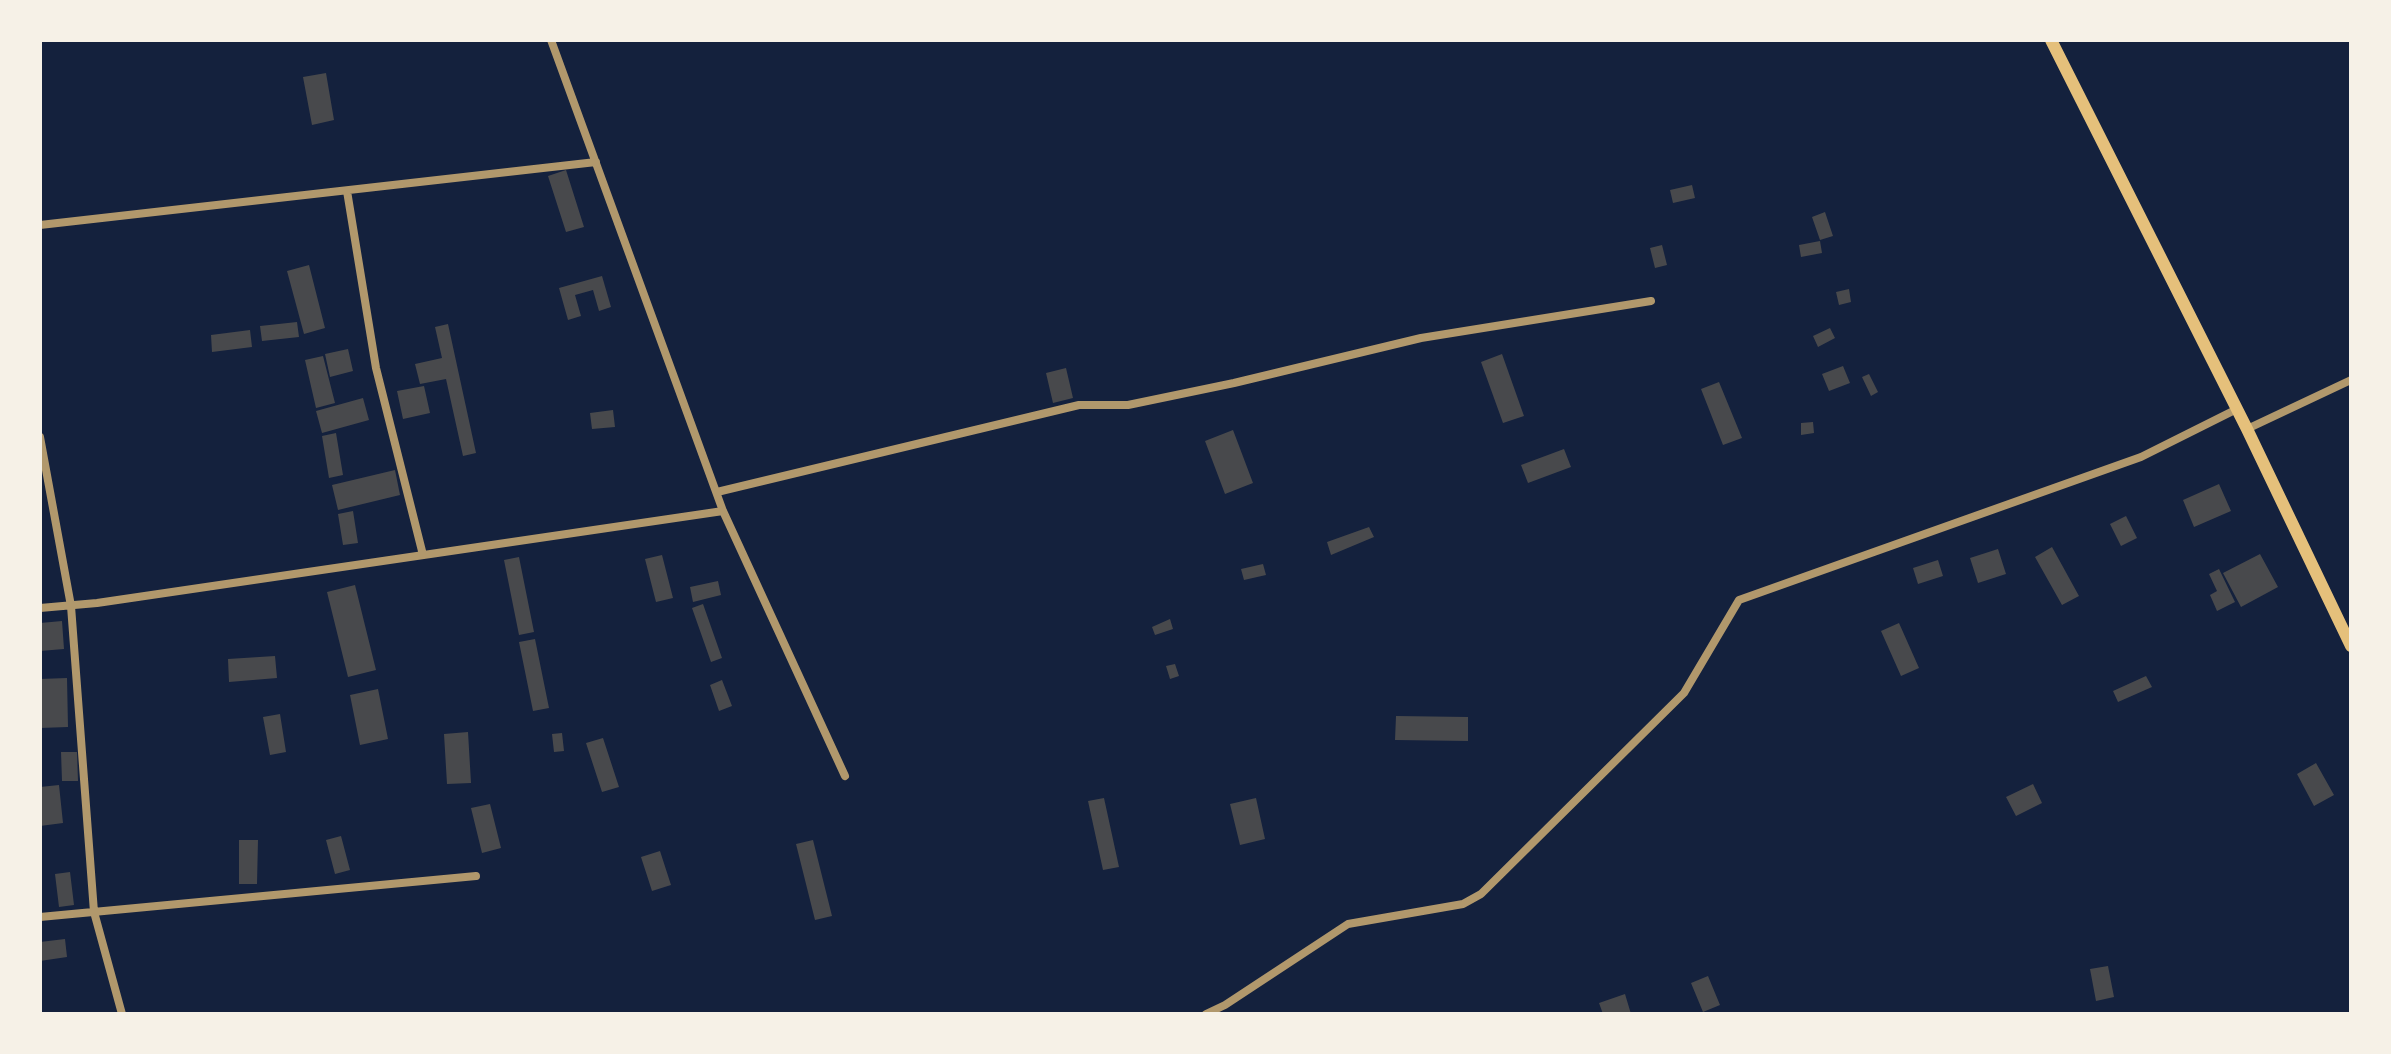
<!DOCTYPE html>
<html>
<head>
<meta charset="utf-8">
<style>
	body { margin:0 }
	#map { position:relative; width:2391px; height:1054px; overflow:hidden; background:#14213d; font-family:Commissioner,sans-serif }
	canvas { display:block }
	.frame { position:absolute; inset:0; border:42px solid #f6f1e7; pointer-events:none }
</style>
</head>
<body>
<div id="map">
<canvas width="2391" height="1054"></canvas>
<div class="frame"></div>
</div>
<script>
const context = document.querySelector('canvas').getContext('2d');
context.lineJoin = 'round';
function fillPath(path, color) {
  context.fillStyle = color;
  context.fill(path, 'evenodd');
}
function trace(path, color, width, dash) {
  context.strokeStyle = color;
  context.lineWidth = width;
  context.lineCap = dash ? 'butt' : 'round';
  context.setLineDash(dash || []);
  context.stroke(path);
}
const building = new Path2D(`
	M326,73L334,120L312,125L303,77Z
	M566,170L584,227L566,232L548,176Z
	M1692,185L1695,198L1673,203L1670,190Z
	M1825,212L1833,236L1820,240L1812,217Z
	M1820,241L1822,253L1801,257L1799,245Z
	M1662,245L1667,265L1655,268L1650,248Z
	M309,265L325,328L304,334L287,271Z
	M602,276L611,307L599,311L593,290L575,295L581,316L568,320L559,288Z
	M1849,289L1851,302L1839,305L1836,292Z
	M297,322L299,337L262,341L260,326Z
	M448,324L476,453L463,456L446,379L420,384L415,364L442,358L435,327Z
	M1830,328L1835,338L1818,347L1813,336Z
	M250,330L252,347L212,352L211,335Z
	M348,349L353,371L330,377L325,354Z
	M1502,354L1524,416L1503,423L1481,362Z
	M323,356L335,403L316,408L305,360Z
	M1843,366L1850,383L1829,391L1822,374Z
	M1066,368L1073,398L1053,403L1046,373Z
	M1869,374L1878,392L1871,396L1862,377Z
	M1719,382L1742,438L1723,445L1701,389Z
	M424,386L430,413L403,419L397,391Z
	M363,398L369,420L322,433L316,411Z
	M613,410L615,427L592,429L590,413Z
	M1813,422L1814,433L1801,435V423Z
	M1233,430L1253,483L1225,494L1205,441Z
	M336,433L343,475L329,478L322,436Z
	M1564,449L1571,467L1528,483L1521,465Z
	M395,470L400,495L338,510L332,485Z
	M2219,484L2231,511L2194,527L2183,500Z
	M353,511L358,543L343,545L338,514Z
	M2126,516L2137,538L2121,546L2110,524Z
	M1369,527L1374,537L1331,555L1327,542Z
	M2052,547L2079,596L2062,605L2035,557Z
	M1998,549L2006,574L1978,583L1970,558Z
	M2260,554L2278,587L2241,607L2223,573Z
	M662,555L673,598L656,602L645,559Z
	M519,557L534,632L519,635L504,560Z
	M1938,560L1943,576L1918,584L1913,568Z
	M1263,564L1266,575L1244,580L1241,569Z
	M2219,569L2235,602L2217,611L2210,595L2217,591L2209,574Z
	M718,581L721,595L693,602L690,587Z
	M355,585L376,670L348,677L327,592Z
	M703,604L722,658L711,662L692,608Z
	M1170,619L1173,629L1155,635L1152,627Z
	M62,621L64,649L40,651V623Z
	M1899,623L1919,668L1901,676L1881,631Z
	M535,639L549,708L533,711L519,642Z
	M275,656L277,678L229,682L228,659Z
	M1175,664L1179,676L1170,679L1166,666Z
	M2146,676L2152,687L2118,702L2113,691Z
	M67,678L68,727L40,728V679Z
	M722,680L732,706L719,711L710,685Z
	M378,689L388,739L360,745L350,695Z
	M280,714L286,752L270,755L263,717Z
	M1396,716L1468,717V741L1395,740Z
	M468,732L471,783L447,784L444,734Z
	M562,733L564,751L554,752L552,734Z
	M603,738L619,787L602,792L586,743Z
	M61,752H77L78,781H62Z
	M2316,763L2334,795L2314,806L2297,774Z
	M2033,784L2042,803L2016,816L2006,797Z
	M59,785L63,823L40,826V787Z
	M1104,798L1119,867L1103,870L1088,801Z
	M1256,798L1265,839L1240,845L1230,804Z
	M490,804L501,848L482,853L471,808Z
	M341,836L350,870L335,874L326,840Z
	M239,840H258L257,884H239Z
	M813,840L832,916L815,920L796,844Z
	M660,851L671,885L652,891L641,857Z
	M70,872L74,905L59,907L55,874Z
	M65,939L67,957L40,961V942Z
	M2108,966L2114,997L2096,1001L2090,969Z
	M1708,976L1720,1005L1703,1012L1691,983Z
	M1625,994L1631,1014H1603L1599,1003Z`);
const minor = new Path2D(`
	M551,40L723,511L845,776
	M347,191L376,368L423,555
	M40,225L596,162
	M2247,429L2351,380
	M40,437L71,606L94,912L122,1014
	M717,492L1079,405H1128L1234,383L1421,338L1651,301
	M40,608L97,603L723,511
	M40,917L476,876
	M1206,1014L1225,1005L1348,924L1463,904L1481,894L1684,693L1739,600L2141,457L2237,409`);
const secondary = new Path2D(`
	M2051,40L2247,429L2351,646`);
fillPath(building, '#48494c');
trace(minor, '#b1986c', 8);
trace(secondary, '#e5c07b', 12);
</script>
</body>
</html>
